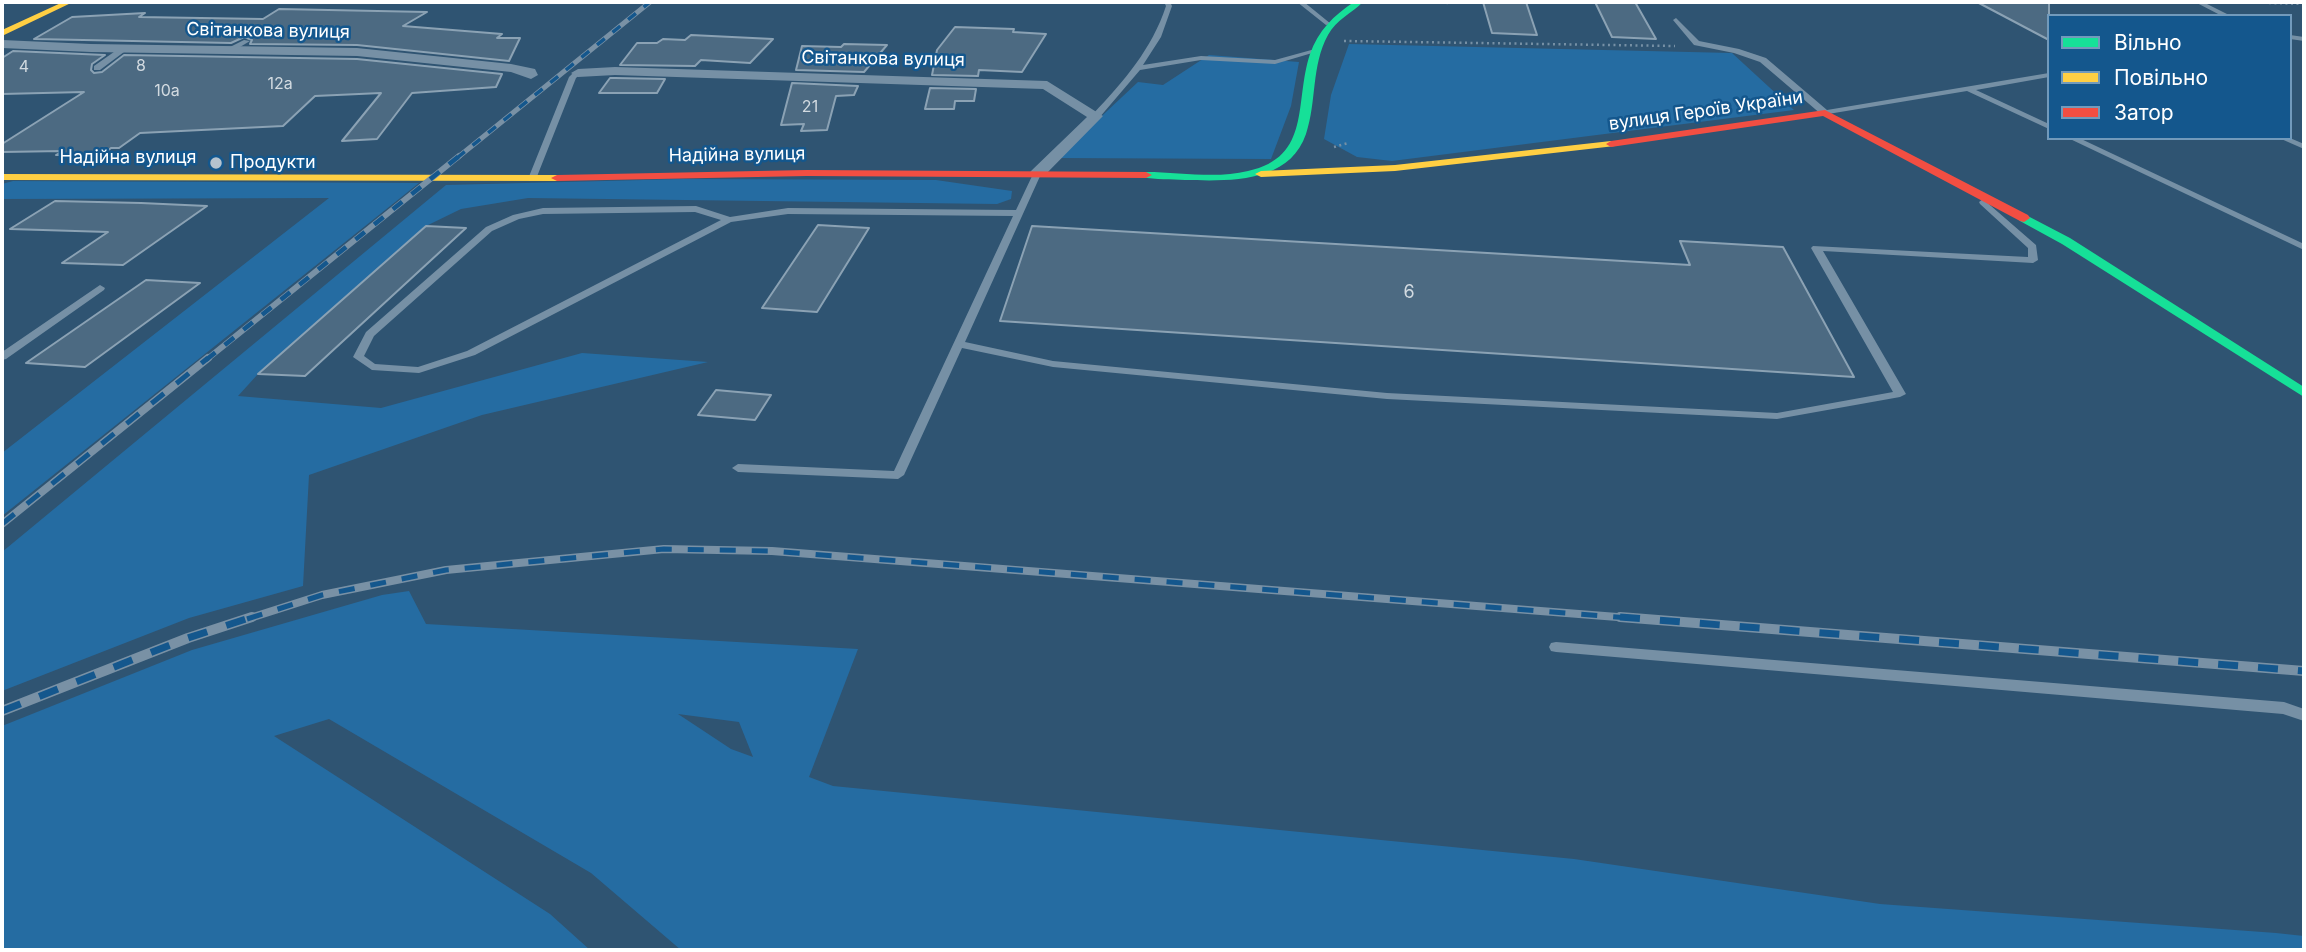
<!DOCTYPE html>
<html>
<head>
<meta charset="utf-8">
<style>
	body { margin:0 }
	#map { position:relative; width:2306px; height:952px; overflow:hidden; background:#2f5472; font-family:Inter,sans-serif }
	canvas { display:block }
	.frame { position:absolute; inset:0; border:4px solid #fff; pointer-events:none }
	.legend { position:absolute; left:2047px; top:14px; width:245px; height:126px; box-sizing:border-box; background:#14578d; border:2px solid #729abb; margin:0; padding:9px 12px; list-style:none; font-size:21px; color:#fff }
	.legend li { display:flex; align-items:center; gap:14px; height:35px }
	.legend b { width:35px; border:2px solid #729abb }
</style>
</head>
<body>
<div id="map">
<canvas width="2306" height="952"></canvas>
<div class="frame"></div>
<ul class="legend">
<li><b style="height:9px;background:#16e098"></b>Вільно</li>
<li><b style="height:9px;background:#ffcf43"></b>Повільно</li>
<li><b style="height:9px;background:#f24e42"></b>Затор</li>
</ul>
</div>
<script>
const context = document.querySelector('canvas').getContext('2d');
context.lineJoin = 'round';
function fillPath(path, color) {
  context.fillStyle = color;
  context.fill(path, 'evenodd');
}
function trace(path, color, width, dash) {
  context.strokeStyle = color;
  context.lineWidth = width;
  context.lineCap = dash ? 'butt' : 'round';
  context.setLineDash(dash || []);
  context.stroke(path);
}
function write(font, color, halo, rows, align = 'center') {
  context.font = font + ' Inter,sans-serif';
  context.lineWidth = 5;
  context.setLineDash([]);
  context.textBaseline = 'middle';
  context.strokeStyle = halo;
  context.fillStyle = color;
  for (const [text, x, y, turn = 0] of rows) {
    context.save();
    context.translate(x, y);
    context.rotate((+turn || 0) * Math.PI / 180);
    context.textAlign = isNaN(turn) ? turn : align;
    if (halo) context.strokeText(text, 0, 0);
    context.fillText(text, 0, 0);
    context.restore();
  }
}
const green = new Path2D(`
	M1349,44L1732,53L1794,110L1392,161L1357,157L1324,139L1331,95Z
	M1209,55L1299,62L1291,106L1271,159L1057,158L1138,82L1163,85Z
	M683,179L936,180L1012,191L1011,199L997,204L528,198L461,209L426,226L258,374L238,396L381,408L582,353L708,362L482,415L309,475L303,586L189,618L2,691V552L446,185Z
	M13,181L419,183L2,516V453L329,198L2,199V184Z
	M409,591L426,624L858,649L809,777L833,786L1574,859L1880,904L2276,933L2304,936V950H681L591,873L329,719L274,736L550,914L590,950H2V726L192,650L382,595ZM678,714L739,722L753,757L731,749Z`);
const building = new Path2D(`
	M1483,2H1526L1537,35L1492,33Z
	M1595,2H1635L1656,39L1612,37Z
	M1977,2H2049V40Z
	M279,9L427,12L403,26L502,34L497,38H520L509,61L357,45L250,44L252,40L244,37L231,43L34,39L72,17L145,13L139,17L263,19Z
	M955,27L1014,29L1013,32L1046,34L1022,72L979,70L978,76L932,75L937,50Z
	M691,35L773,39L750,63L701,60L695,66L620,65L637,43H657L663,39L685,40Z
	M844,44L887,45L864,72L796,70L802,46L841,47Z
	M13,51L105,55L92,64L91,70L94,73L102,72L124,55L357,59L502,74L496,87L412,93L377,139L342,141L381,93L315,96L283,126L140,133L119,148H111L102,155H56L63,151L2,152V144L84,92L2,94V58Z
	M610,78H615L665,79L657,93H599Z
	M792,83L858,86L854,95L836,96L827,130L801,131L804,124L781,125Z
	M930,88L976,89L974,101H955L954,109H925Z
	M55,201L141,203L207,206L123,265L62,263L108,232L10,229Z
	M818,225L869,228L817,312L762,308Z
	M426,226L466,228L305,376L258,374Z
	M1032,226L1690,265L1680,241L1783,247L1854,377L1000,321Z
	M146,280L200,283L85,367L26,363Z
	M716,390L771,395L755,420L698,415Z`);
const path = new Path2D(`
	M1435,2L1449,3
	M2236,2L2304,4
	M1344,41L1675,46
	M1334,147L1348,143`);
const lane = new Path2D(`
	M1164,2H1170L1172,6L1161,37L1143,65L1201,56L1275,60L1315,49L1319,51L1275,64L1201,60L1140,70L1099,118H1093V114C1124,81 1152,49 1166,6Z
	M1297,2H1304L1331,24L1326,25Z
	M2195,2H2203L2231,16H2222Z
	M1676,18L1699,41L1739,49L1766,58L1827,110L2049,73V77L1976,90L2049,124V129L1967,91L1822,115L1760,62L1734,53L1694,45L1673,20Z
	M2290,35L2304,37V41L2290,39Z
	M244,40L250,41L235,50L228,48Z
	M121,47L128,49L100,70H94V66Z
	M575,71L582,73L576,78L536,179L529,181L528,179L569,77Z
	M2068,138H2079L2304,244V250Z
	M2279,138H2290L2304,144V149Z
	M1037,171L1041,174L965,342L1053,361L1387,393L1777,413L1893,392L1811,248L1813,246L2028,257V248L1980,204L1979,202L1983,199L2036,245L2038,260L2033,263L1823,251L1906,394L1900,397L1777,419L1387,399L1053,367L962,348L904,475L898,479L738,472L732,468L738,464L894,471L1013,216L788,214L731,222L475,355L419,373L372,370L353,357L366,332L486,227L513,215L543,208L696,206L730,217L788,208L1016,210L1033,174ZM695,212L721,220L467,351L418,367L375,364L364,356L374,336L492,231L519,219L543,214Z
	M100,285L105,288L104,290L6,359L2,360V352Z
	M1556,642L2284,702L2304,709V721L2283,714L1556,652L1551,651L1549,647L1551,643Z`);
const street = new Path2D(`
	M2,40L91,44L357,48L511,64L535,69L538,75L531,79L511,72L357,56L91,52L2,48Z
	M615,67L1047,81L1103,116L1043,177H1031L1029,174L1031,171L1087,117L1043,89L615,75L578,77L571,73L578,69Z`);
const fast = new Path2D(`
	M1354,2H1363C1352,13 1336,20 1328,35C1311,66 1317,101 1306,134C1289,184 1228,181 1185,180C1171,179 1156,180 1142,177L1140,175L1146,172C1179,172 1216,179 1248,171C1312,157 1294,102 1310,54C1318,31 1334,15 1354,2Z
	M2024,214L2070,238L2304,387V397L2062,244L2020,221L2018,218Z`);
const slow = new Path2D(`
	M63,2H73L2,36V30Z
	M1611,141L1615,142V146L1395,171L1261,177L1255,174L1261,171L1395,165Z
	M2,174L557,175L563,178L557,181L2,180Z`);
const jam = new Path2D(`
	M1825,110L2028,215L2030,218L2024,222L2020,221L1823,116L1611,147L1606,144L1611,141Z
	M807,170L1146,172L1152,175L1146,178L807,176L557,181L551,178L557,175Z`);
const railFar3 = new Path2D(`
	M457,158L650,2`);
const railFar2 = new Path2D(`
	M206,360L459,156`);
const railFar1 = new Path2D(`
	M2,524L208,358
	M247,619L322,595L446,570L664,549L772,551L1643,619`);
const rail = new Path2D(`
	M1620,617L2304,671
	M2,711L188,638L252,617`);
const markers = [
	[216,163,7,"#b6c3ce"]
];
const farNumbernames = [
	["8",141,66],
	["4",24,67],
	["12а",280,84],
	["10а",167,91],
	["21",810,107]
];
const farStreetnames = [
	["Світанкова вулиця",268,31,1],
	["Світанкова вулиця",883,59,1],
	["вулиця Героїв України",1706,111,-8],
	["Надійна вулиця",737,155,-1],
	["Надійна вулиця",128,158]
];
const farPoinames = [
	["Продукти",230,163]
];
const numberNames = [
	["6",1409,293]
];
fillPath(green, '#256ca2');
fillPath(building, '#4c6a82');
trace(building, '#8ba2b4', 2);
trace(path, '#7690a5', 2.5, [2, 3.5]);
fillPath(lane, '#7690a5');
fillPath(street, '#7690a5');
fillPath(fast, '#16e098');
fillPath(slow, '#ffcf43');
fillPath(jam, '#f24e42');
trace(railFar3, '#7991a5', 5);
trace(railFar2, '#7991a5', 6);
trace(railFar1, '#7991a5', 8);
trace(rail, '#7991a5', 10);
trace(railFar3, '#14578d', 3.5, [10]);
trace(railFar2, '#14578d', 4.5, [12]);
trace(railFar1, '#14578d', 5, [16]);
trace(rail, '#14578d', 7, [20]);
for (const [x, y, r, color] of markers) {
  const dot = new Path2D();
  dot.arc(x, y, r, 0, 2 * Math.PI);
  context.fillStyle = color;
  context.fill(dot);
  trace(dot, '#14578d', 2.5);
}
write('16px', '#d2dae0', null, farNumbernames);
write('18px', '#fff', '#14578d', farStreetnames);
write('18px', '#fff', '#14578d', farPoinames, 'left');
write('18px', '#d2dae0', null, numberNames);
</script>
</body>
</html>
